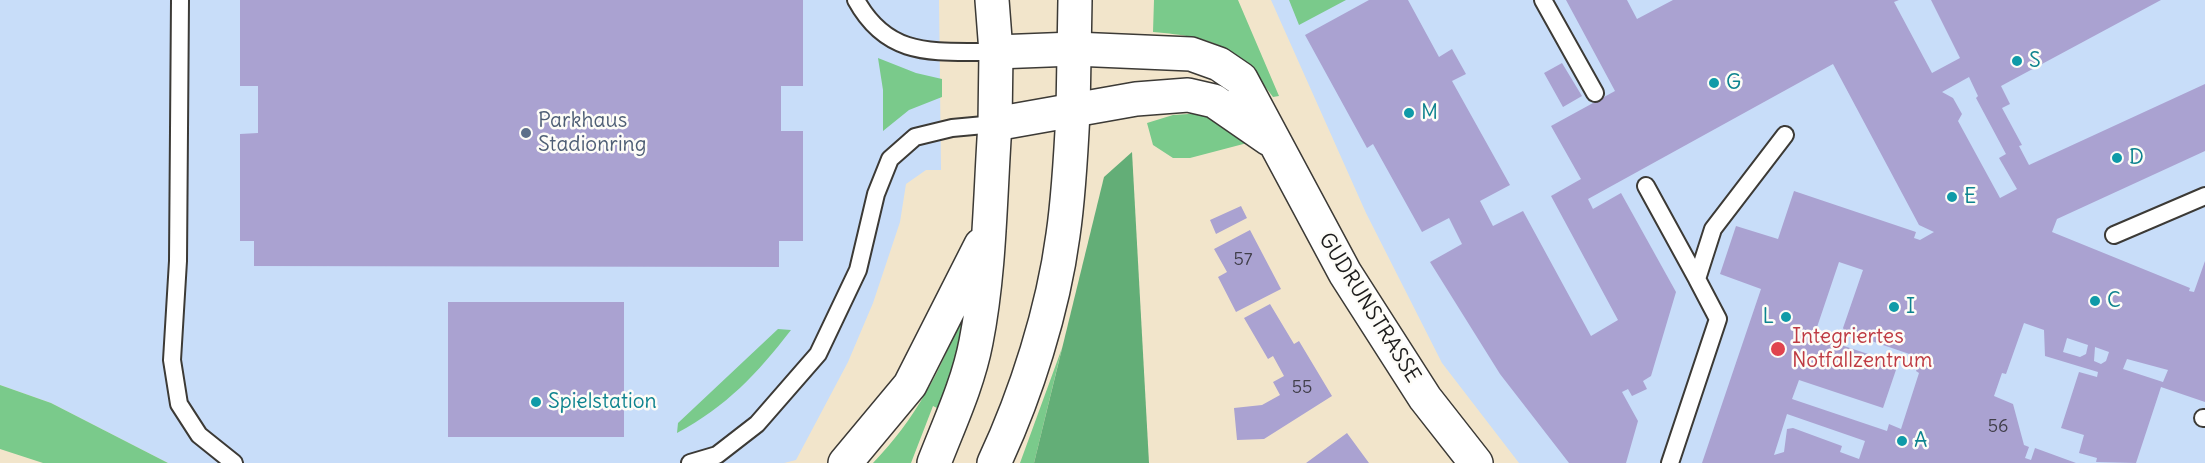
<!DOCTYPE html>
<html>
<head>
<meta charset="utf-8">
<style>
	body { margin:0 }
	canvas { display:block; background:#f2e5cb }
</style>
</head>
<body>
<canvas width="2205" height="463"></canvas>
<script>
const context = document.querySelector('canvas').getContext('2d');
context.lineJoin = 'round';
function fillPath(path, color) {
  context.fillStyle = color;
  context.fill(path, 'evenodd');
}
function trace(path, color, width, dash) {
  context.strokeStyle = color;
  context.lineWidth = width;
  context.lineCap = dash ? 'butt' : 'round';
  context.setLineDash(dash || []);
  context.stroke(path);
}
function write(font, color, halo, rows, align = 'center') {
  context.font = font + ' Delius,sans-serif';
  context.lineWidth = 5;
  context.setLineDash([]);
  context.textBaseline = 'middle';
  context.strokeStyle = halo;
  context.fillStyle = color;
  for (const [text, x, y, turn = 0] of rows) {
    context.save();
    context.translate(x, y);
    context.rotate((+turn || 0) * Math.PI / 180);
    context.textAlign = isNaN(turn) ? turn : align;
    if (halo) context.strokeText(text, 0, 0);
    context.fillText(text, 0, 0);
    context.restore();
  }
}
const built = new Path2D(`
	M0,0H939L941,170H926L906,184L900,222L873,303L848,362L796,460L784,463H168L51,403L0,385Z
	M1271,0H2205V463H1519L1442,363L1366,213Z`);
const green = new Path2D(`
	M1154,0H1238L1279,96L1273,97C1237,46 1214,37 1153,32Z
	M1289,0H1346L1299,25Z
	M878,58L916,73L942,79V97L909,110L883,131V90Z
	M1204,113L1251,142L1190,158H1173L1153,145L1147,123L1173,115Z
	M962,315L968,316L939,409L933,406L911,463H873C915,420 941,370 962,315Z
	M778,329L791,330C757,374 727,406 677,433L678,423Z
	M1062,348L1034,463H1020Z
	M0,385L51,403L168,463H43L0,449Z`);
const forest = new Path2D(`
	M1132,152L1149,463H1034L1104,177Z`);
const building = new Path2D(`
	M240,0H803V86H781V131H803V241H779V267L254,266V241H240V134L258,133V86H240Z
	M1369,0H1408L1439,57L1452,49L1466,74L1452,81L1510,185L1480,201L1493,226L1523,211L1591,336L1618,320L1551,196L1581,179L1551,126L1615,91L1566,0H1627L1637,19L1673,0H1899L1894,2L1932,73L1960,58L1931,0H2161L2001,86L2010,104L2002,108L2022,145L2019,146L2029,165L2205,84V151L2057,219L2052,232L2190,288L2189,291L2194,292L2205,261V402L2161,387L2136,463L2096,462L2097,458L2079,453L2084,435L2061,428L2079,372L2097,377L2098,372L2045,356L2044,330L2024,323L2006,374L2002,373L1994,396L2013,404L2024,445L2029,447L2025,458L2031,460L2035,448L2076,463H1702L1761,289L1720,274L1736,226L1778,239L1794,191L1916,232L1914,238L1920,240L1934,232L1919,225L1833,64L1588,199L1593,209L1621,193L1676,292L1651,376L1643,381L1647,389L1632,396L1628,389L1622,392L1638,421L1626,463H1569L1500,374L1430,262L1462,244L1449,218L1422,232L1373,144L1367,148L1305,35ZM1969,77L1978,96L1976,98L2006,154L1999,158L2017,189L2000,198L1958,121L1962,114L1953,98L1942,92ZM1839,262L1863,270L1843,328L1845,332L1921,358L1916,371L1919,373L1901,429L1889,424L1887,431L1792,399L1799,380L1883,408L1898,364L1814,336ZM2067,338L2088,345L2086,354L2080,357L2063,352ZM2095,347L2109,352L2106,361L2101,364L2094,361ZM2127,359L2168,370L2163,382L2123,369ZM1787,414L1865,441L1859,459L1840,452L1842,446L1793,428L1787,429L1784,452L1774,455Z
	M1562,63L1582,96L1563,107L1544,73Z
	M1241,206L1247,218L1216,234L1210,220Z
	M1250,230L1281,289L1236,312L1218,277L1227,272L1214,249Z
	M448,302H624V437H448Z
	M1270,304L1294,344L1299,341L1332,396L1264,439L1237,440L1234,408L1262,405L1280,395L1273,382L1284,376L1273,356L1268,359L1244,318Z
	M1347,433L1369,463H1306Z`);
const service = new Path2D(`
	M180,0L178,261L172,360L179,404L199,435L234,463
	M856,0C889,60 936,51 996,52
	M1543,0L1595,93
	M1646,186L1697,279
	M2114,235L2205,196
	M2203,418H2205
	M690,463L717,455L757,424L818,354L858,270L876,194L890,159L915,137L952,128L995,124
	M1670,463L1718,319L1697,279L1713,229L1785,135`);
const minor = new Path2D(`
	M996,52L1074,49L1191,54L1219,64L1241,79L1345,273L1425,398L1476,463
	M995,124L1136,99L1188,95L1214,101L1269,139`);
const secondary = new Path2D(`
	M992,0L996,52L995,124
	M1073,112L1075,0`);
const motorway = new Path2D(`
	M845,463L910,385L981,245
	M934,463C949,424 968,384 976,342C990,271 990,196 995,124
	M994,463C1026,395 1053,310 1063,235C1069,194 1071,153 1073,112`);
const markers = [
	[2017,61,6,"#0f9aa8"],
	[1714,83,6,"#0f9aa8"],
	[1409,113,6,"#0f9aa8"],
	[526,133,6,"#5c6f8a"],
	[2117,158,6,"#0f9aa8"],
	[1952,197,6,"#0f9aa8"],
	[2095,301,6,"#0f9aa8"],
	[1894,307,6,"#0f9aa8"],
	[1786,317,6,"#0f9aa8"],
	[1778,349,8,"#e0444e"],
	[536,402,6,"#0f9aa8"],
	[1902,441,6,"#0f9aa8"]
];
const numberNames = [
	["57",1243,260],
	["55",1302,388],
	["56",1998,427]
];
const cultureNames = [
	["S",2029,61],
	["G",1726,83],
	["M",1421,113],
	["D",2129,158],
	["E",1964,197],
	["C",2107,301],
	["I",1906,307],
	["L",1774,317,"right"],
	["Spielstation",548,402],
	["A",1914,441]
];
const serviceNames = [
	["Parkhaus",538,121],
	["Stadionring",538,145]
];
const streetNames = [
	["GUDRUNSTRASSE",1369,308,58]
];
const healthNames = [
	["Integriertes",1792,337],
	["Notfallzentrum",1792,361]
];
fillPath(built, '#c8ddf9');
fillPath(green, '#7aca8b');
fillPath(forest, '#63ae77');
fillPath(building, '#aaa2d1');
trace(service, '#3c3a36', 20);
trace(minor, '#3c3a36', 36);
trace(secondary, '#3c3a36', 36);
trace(motorway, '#3c3a36', 36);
trace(service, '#fff', 16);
trace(minor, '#fff', 33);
trace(secondary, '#fff', 33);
trace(motorway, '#fff', 33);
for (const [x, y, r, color] of markers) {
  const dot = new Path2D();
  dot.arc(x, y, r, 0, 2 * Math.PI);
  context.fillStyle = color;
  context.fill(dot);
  trace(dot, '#fdfcf7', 2);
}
write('18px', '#403e49', null, numberNames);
write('21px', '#0d838f', '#fdfcf7', cultureNames, 'left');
write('21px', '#4e5e75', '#fdfcf7', serviceNames, 'left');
write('21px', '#1c1c1c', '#fdfcf7', streetNames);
write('21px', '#be3a42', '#fdfcf7', healthNames, 'left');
</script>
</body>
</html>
